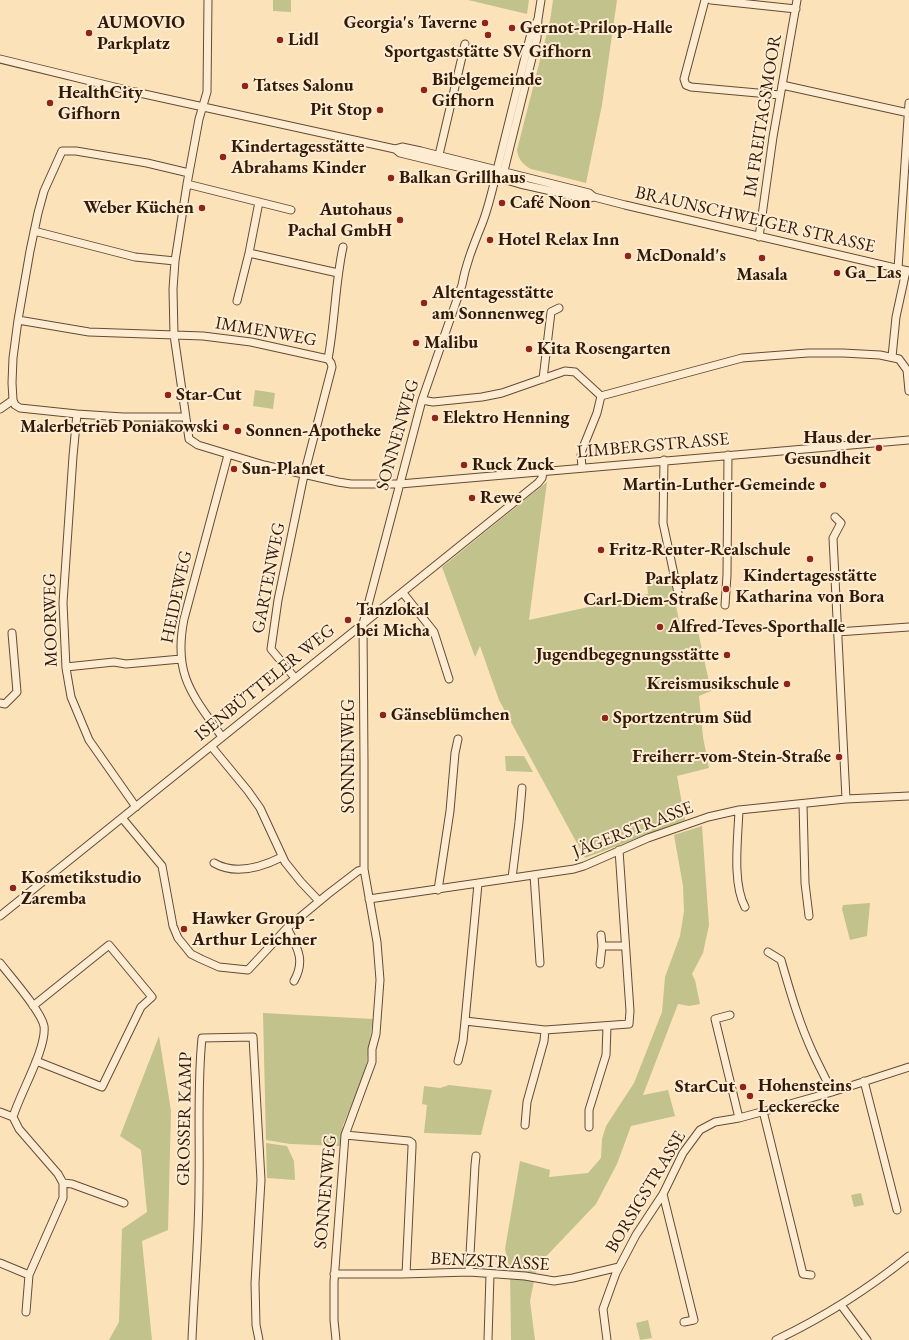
<!DOCTYPE html>
<html>
<head>
<meta charset="utf-8">
<style>
	body { margin:0 }
	canvas { display:block; background:#fce2b9 }
</style>
</head>
<body>
<canvas width="909" height="1340"></canvas>
<script>
const context = document.querySelector('canvas').getContext('2d');
context.lineJoin = 'round';
function fillPath(path, color) {
  context.fillStyle = color;
  context.fill(path, 'evenodd');
}
function trace(path, color, width, dash) {
  context.strokeStyle = color;
  context.lineWidth = width;
  context.lineCap = dash ? 'butt' : 'round';
  context.setLineDash(dash || []);
  context.stroke(path);
}
function write(font, color, halo, rows, align = 'center') {
  context.font = font + ' "EB Garamond",serif';
  context.lineWidth = 4;
  context.setLineDash([]);
  context.textBaseline = 'middle';
  context.strokeStyle = halo;
  context.fillStyle = color;
  for (const [text, x, y, turn = 0] of rows) {
    context.save();
    context.translate(x, y);
    context.rotate((+turn || 0) * Math.PI / 180);
    context.textAlign = isNaN(turn) ? turn : align;
    if (halo) context.strokeText(text, 0, 0);
    context.fillText(text, 0, 0);
    context.restore();
  }
}
const green = new Path2D(`
	M273,0H291V12L273,11Z
	M468,0H529L527,14Z
	M553,0H617L602,105L586,183L531,169C523,165 518,159 517,150L550,21Z
	M255,390L275,393L273,409L253,406Z
	M547,482L529,620L648,594L647,582L670,577L680,625L696,622L711,691L699,696L703,737L709,768L677,776L685,820L585,858L499,700L480,646L475,657L442,567Z
	M505,756H524L533,772L506,771Z
	M702,826L709,925L703,953L692,974L695,980L700,1004L689,1006L678,1004L643,1095L668,1090L675,1116L631,1126L617,1164L596,1204L537,1266L530,1301L535,1340H511L510,1270L505,1249L520,1161L550,1170L549,1177L588,1173L601,1158L602,1139L606,1126L634,1083L662,1012L665,977L680,936L684,911L683,886L674,835Z
	M870,903L867,936L850,940L842,909L843,905Z
	M263,1013L373,1019L365,1074L343,1125L341,1146L290,1144L266,1140Z
	M159,1036L171,1111L168,1230L142,1241L152,1340H109L119,1322L122,1229L147,1212L141,1150L120,1136Z
	M449,1085L492,1090L481,1135L424,1133L427,1105L422,1104L424,1086L440,1088Z
	M266,1143L287,1146L294,1161L295,1180L267,1178Z
	M861,1193L864,1205L854,1207L851,1195Z
	M648,1320L652,1338L640,1340L636,1323Z`);
const minor = new Path2D(`
	M208,0L207,92L199,119L187,184L175,261L173,289L174,335L189,439L198,445L264,465L338,482L351,484H400L909,440
	M705,0L684,79L686,85L691,87L780,95
	M711,0L796,9
	M0,59L135,92L395,149L402,147L421,151L589,193L594,197L625,205L909,271
	M782,85L909,113
	M395,149L400,153L474,171L520,184L587,199L594,197
	M438,159L465,44
	M503,175L537,38L538,19L541,0
	M187,184L291,210
	M34,231L135,257L175,261
	M759,237L773,137L797,0
	M249,253L338,273
	M898,269L909,103
	M237,301L249,253L259,202
	M18,320L89,332L203,336L251,342L328,359L331,363L332,367L304,475L278,600L271,649L295,678
	M892,357L896,317L906,271
	M328,359C335,322 335,284 343,247
	M543,379L551,312L559,308
	M422,400L433,402L482,397L502,393L565,371L575,372L601,396
	M0,409L13,400
	M77,414L73,456L63,603L66,668L71,697L89,740L136,807
	M185,417H123L77,414L20,408L15,405L13,400L12,383L13,358L18,320L30,251L38,213L44,191L62,151H76L147,163L189,173
	M664,460L663,523L678,593
	M582,467L581,456L582,450L597,413L601,396L742,358L808,353H843L880,355L899,359L907,370L909,391
	M835,517L841,523L833,538L846,799
	M403,593L434,632L449,679
	M725,605L727,575L728,455
	M837,632L909,627
	M66,667L114,662L126,664L181,659
	M0,703L5,704L17,692L12,633
	M222,737C192,694 173,675 184,619L228,455
	M211,746L248,791L260,808L285,862L301,882L319,901
	M803,804L805,883L809,916
	M739,810C738,838 732,883 745,907
	M122,818L162,866L173,926L178,938L187,949L191,954L201,959L219,967L248,970L287,928L328,894L358,871L364,869
	M214,863C235,875 262,867 282,857
	M534,875L540,963
	M512,878L519,822L522,788
	M478,884L465,1021L545,1030L629,1024L630,1011L619,850
	M438,890L450,811L455,753L458,739
	M369,899L574,869L584,866L648,838L708,817L739,810L846,799L909,796
	M0,916L538,483L542,478L543,471
	M287,928C297,947 306,960 294,981
	M601,935L602,946
	M768,952L781,960C790,991 799,1023 813,1053C819,1066 826,1079 832,1092
	M0,963C11,977 41,1011 44,1026C47,1048 20,1093 13,1117L19,1129L58,1174L63,1183V1198L29,1275L26,1312
	M600,964L602,946H625
	M33,1006L109,945L152,997L141,1007L102,1087L36,1061
	M730,1015L715,1019L739,1118
	M458,1061L463,1041L465,1021
	M864,1081L897,1210
	M763,1111L803,1274L811,1275
	M0,1112L13,1117
	M525,1125L527,1102L544,1041L545,1030
	M589,1127V1110L606,1055L607,1026
	M345,1135L409,1141L412,1143V1147L406,1274
	M63,1183L72,1184L124,1203
	M663,1194L694,1320L684,1322
	M0,1263L29,1275
	M469,1272L475,1165L476,1156
	M334,1274H402L469,1272L525,1276L554,1281L573,1278L619,1267
	M841,1305L867,1340
	M192,1340C194,1289 199,1238 199,1187C200,1137 197,1087 202,1038L253,1037L261,1180L255,1283L256,1325L259,1340
	M336,1340L334,1320V1282L345,1135L372,1062V1049L376,1034L380,980L377,942L364,869V762L363,624L422,400L462,285C466,263 474,244 482,224C489,206 493,188 497,170L530,37L538,19
	M488,1340L490,1274
	M607,1340L603,1309L616,1273L636,1235L663,1194L683,1153L700,1130L715,1122L739,1118L776,1108L832,1092L909,1067
	M776,1340C824,1317 867,1290 909,1256`);
const markers = [
	[485,23,4,"#8f2418"],
	[512,28,4,"#8f2418"],
	[89,33,4,"#8f2418"],
	[488,35,4,"#8f2418"],
	[280,40,4,"#8f2418"],
	[245,86,4,"#8f2418"],
	[424,90,4,"#8f2418"],
	[50,103,4,"#8f2418"],
	[380,110,4,"#8f2418"],
	[223,157,4,"#8f2418"],
	[391,178,4,"#8f2418"],
	[502,203,4,"#8f2418"],
	[202,208,4,"#8f2418"],
	[400,220,4,"#8f2418"],
	[490,240,4,"#8f2418"],
	[628,256,4,"#8f2418"],
	[762,258,4,"#8f2418"],
	[837,273,4,"#8f2418"],
	[424,303,4,"#8f2418"],
	[416,343,4,"#8f2418"],
	[529,349,4,"#8f2418"],
	[168,395,4,"#8f2418"],
	[435,418,4,"#8f2418"],
	[226,427,4,"#8f2418"],
	[238,431,4,"#8f2418"],
	[879,448,4,"#8f2418"],
	[464,465,4,"#8f2418"],
	[234,469,4,"#8f2418"],
	[823,485,4,"#8f2418"],
	[472,498,4,"#8f2418"],
	[601,550,4,"#8f2418"],
	[810,559,4,"#8f2418"],
	[726,589,4,"#8f2418"],
	[348,620,4,"#8f2418"],
	[660,627,4,"#8f2418"],
	[727,655,4,"#8f2418"],
	[787,684,4,"#8f2418"],
	[383,715,4,"#8f2418"],
	[605,718,4,"#8f2418"],
	[839,757,4,"#8f2418"],
	[13,888,4,"#8f2418"],
	[184,929,4,"#8f2418"],
	[743,1087,4,"#8f2418"],
	[750,1096,4,"#8f2418"]
];
const poiNames = [
	["AUMOVIO",97,23],
	["Parkplatz",97,44],
	["Georgia's Taverne",477,23,"right"],
	["Gernot-Prilop-Halle",520,28],
	["Lidl",288,40],
	["Sportgaststätte SV Gifhorn",488,52,"center"],
	["Bibelgemeinde",432,80],
	["Gifhorn",432,101],
	["Tatses Salonu",253,86],
	["HealthCity",58,93],
	["Gifhorn",58,114],
	["Pit Stop",372,110,"right"],
	["Kindertagesstätte",231,147],
	["Abrahams Kinder",231,168],
	["Balkan Grillhaus",399,178],
	["Café Noon",510,203],
	["Weber Küchen",194,208,"right"],
	["Autohaus",392,210,"right"],
	["Pachal GmbH",392,231,"right"],
	["Hotel Relax Inn",498,240],
	["McDonald's",636,256],
	["Ga_Las",845,273],
	["Masala",762,275,"center"],
	["Altentagesstätte",432,293],
	["am Sonnenweg",432,314],
	["Malibu",424,343],
	["Kita Rosengarten",537,349],
	["Star-Cut",176,395],
	["Elektro Henning",443,418],
	["Malerbetrieb Poniakowski",218,427,"right"],
	["Sonnen-Apotheke",246,431],
	["Haus der",871,438,"right"],
	["Gesundheit",871,459,"right"],
	["Ruck Zuck",472,465],
	["Sun-Planet",242,469],
	["Martin-Luther-Gemeinde",815,485,"right"],
	["Rewe",480,498],
	["Fritz-Reuter-Realschule",609,550],
	["Kindertagesstätte",810,576,"center"],
	["Katharina von Bora",810,597,"center"],
	["Parkplatz",718,579,"right"],
	["Carl-Diem-Straße",718,600,"right"],
	["Tanzlokal",356,610],
	["bei Micha",356,631],
	["Alfred-Teves-Sporthalle",668,627],
	["Jugendbegegnungsstätte",719,655,"right"],
	["Kreismusikschule",779,684,"right"],
	["Gänseblümchen",391,715],
	["Sportzentrum Süd",613,718],
	["Freiherr-vom-Stein-Straße",831,757,"right"],
	["Kosmetikstudio",21,878],
	["Zaremba",21,899],
	["Hawker Group -",192,919],
	["Arthur Leichner",192,940],
	["Hohensteins",758,1086],
	["Leckerecke",758,1107],
	["StarCut",735,1087,"right"]
];
const streetNames = [
	["IM FREITAGSMOOR",763,116,-81],
	["BRAUNSCHWEIGER STRASSE",755,220,13],
	["IMMENWEG",266,332,10],
	["SONNENWEG",398,435,-74],
	["LIMBERGSTRASSE",653,446,-5],
	["GARTENWEG",269,578,-79],
	["HEIDEWEG",177,597,-78],
	["MOORWEG",51,620,-91],
	["ISENBÜTTELER WEG",265,683,-39],
	["SONNENWEG",349,756,-90],
	["JÄGERSTRASSE",633,830,-21],
	["GROSSER KAMP",185,1119,-89],
	["SONNENWEG",326,1192,-85],
	["BORSIGSTRASSE",646,1192,-59],
	["BENZSTRASSE",490,1262,3]
];
fillPath(green, '#c2c28d');
trace(minor, '#644b34', 9);
trace(minor, '#fdecd2', 7);
for (const [x, y, r, color] of markers) {
  const dot = new Path2D();
  dot.arc(x, y, r, 0, 2 * Math.PI);
  context.fillStyle = color;
  context.fill(dot);
  trace(dot, '#fdecd2', 1.5);
}
write('bold 18px', '#321908', '#fdecd2', poiNames, 'left');
write('18px', '#321908', '#fdecd2', streetNames);
</script>
</body>
</html>
